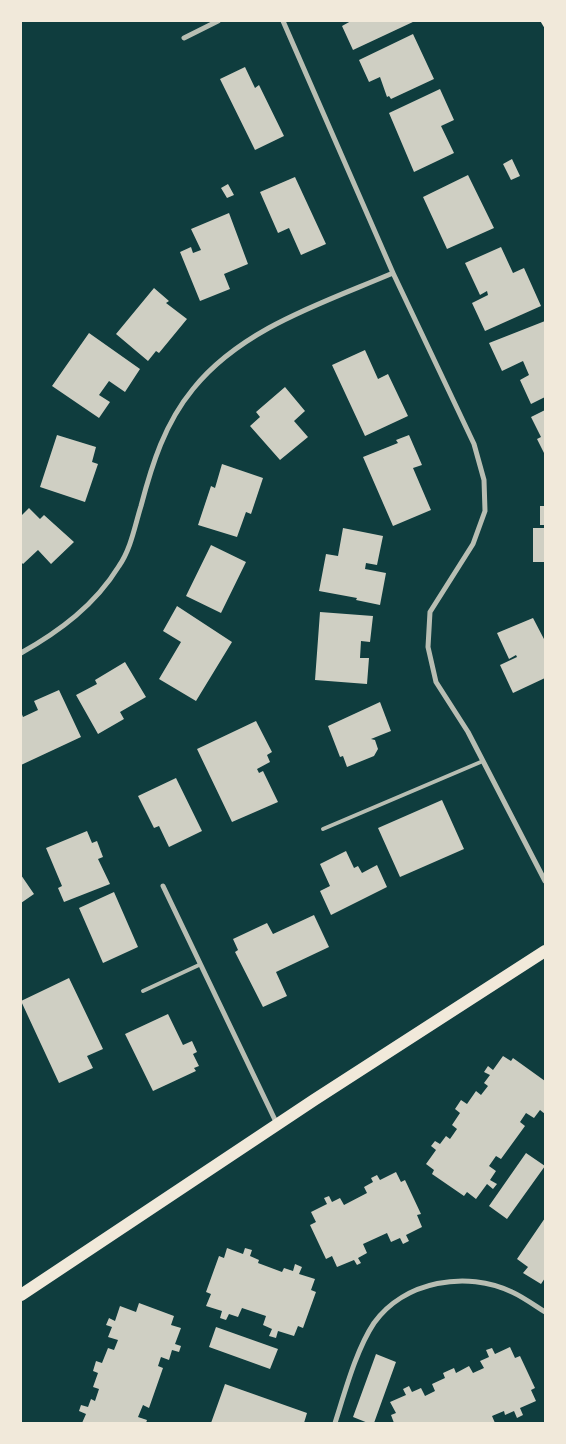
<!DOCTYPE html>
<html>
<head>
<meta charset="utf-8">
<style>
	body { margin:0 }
	#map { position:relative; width:566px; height:1444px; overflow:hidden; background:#0f3d3e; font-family:"Varela Round",sans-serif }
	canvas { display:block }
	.frame { position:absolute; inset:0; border:22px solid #f1e9da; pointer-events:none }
</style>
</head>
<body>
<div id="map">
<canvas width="566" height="1444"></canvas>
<div class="frame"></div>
</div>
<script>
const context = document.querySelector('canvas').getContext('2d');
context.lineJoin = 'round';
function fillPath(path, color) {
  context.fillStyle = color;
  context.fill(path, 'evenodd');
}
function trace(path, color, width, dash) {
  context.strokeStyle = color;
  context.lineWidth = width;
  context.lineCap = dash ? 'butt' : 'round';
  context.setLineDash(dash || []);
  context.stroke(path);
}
const building = new Path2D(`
	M351,21H415L353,50L342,26Z
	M413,34L434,79L391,99L389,96L387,97L380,77L369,82L359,60Z
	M245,67L255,88L259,85L284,136L255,150L220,79Z
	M440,89L454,120L441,126L454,153L414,172L389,113Z
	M512,159L520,176L511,180L503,164Z
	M468,175L494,228L447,249L423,197Z
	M295,177L326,244L301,255L289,228L278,233L260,192Z
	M228,184L234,195L227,198L221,188Z
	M229,213L248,264L224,274L230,289L200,301L180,252L191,247L193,253L201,250L191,229Z
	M501,247L513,273L524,268L541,306L485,331L472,303L488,295L487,291L480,295L465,263Z
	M154,288L169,301L166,303L187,319L159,353L156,351L148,361L116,334Z
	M545,321V397L531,404L520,380L529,375L523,361L502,371L489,343Z
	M89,333L140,369L125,392L109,381L99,395L110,402L99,418L52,386Z
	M365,350L378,379L388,374L408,416L365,436L332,365Z
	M285,387L305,411L294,421L308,437L280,460L250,426L260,417L256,412Z
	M545,410V455L537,439L541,437L531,417Z
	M57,435L96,447L92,462L98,464L85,502L40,487Z
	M409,435L422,465L413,468L431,510L393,526L363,457L398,443L396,440Z
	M222,464L263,478L251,514L246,512L237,537L198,525L211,486L215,488Z
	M540,506H545V525H540Z
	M29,508L40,519L44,515L74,542L51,564L38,550L23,564L21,562V516Z
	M343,528L383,536L377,565L366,563L365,569L386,573L380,605L356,600L357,598L319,591L326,554L338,556Z
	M533,528H545V562H533Z
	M211,545L246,562L221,613L186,596Z
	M177,606L232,642L196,701L159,679L181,642L163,631Z
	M320,612L373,616L370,642L361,641L360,658H369L367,684L315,680Z
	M533,618L545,641V678L513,693L500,665L517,657L516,655L509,659L497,633Z
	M125,662L146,697L120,712L124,719L98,734L76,695L97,684L95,680Z
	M59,690L81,737L21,765V712L23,717L38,710L34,701Z
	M380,702L391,731L371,739L375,740L378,749L374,756L347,767L343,756L340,757L328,726Z
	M256,721L272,752L267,755L270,762L257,769L259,773L263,771L278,802L232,822L197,749Z
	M176,778L202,831L169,847L159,826L154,828L138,796Z
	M442,800L464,849L400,877L378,828Z
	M87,831L92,843L97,841L103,857L98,859L110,884L64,902L58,888L62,886L46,848Z
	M346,851L354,868L358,866L362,873L377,865L387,887L331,915L320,891L330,886L320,864Z
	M21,875L34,894L21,903Z
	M114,892L138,947L103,963L79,908Z
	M314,915L329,947L276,972L287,996L263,1007L235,952L238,950L233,939L267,923L273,934Z
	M69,978L103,1049L87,1056L93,1068L59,1083L21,1001Z
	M168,1014L183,1045L192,1041L197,1052L193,1054L199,1066L194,1068L196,1071L153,1091L125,1034Z
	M503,1056L511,1061L513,1058L545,1081V1114L540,1110L534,1118L526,1113L520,1122L525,1126L501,1159L496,1156L489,1166L496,1171L490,1180L497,1184L493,1189L487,1184L476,1199L467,1192L464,1196L432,1174L434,1170L426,1164L436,1150L431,1146L435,1141L440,1144L446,1136L450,1139L457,1129L452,1125L460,1113L455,1109L461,1100L467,1104L476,1091L481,1095L488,1086L484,1083L490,1075L484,1072L488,1066L493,1070Z
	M526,1153L545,1166L507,1219L489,1206Z
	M396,1172L401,1182L405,1180L421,1214L417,1215L422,1227L406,1235L409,1241L403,1244L400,1238L391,1242L387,1233L363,1244L367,1253L358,1258L361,1263L357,1265L354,1260L337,1267L332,1256L326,1259L310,1225L316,1222L311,1212L327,1204L324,1198L329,1196L332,1202L340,1198L344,1205L367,1193L364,1187L373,1182L371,1178L377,1175L380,1180Z
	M545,1218V1278L541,1284L523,1273L528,1267L517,1259Z
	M227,1248L243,1254L245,1248L252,1250L250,1256L259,1260L258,1263L282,1272L284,1268L293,1271L295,1264L302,1267L299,1274L315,1279L311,1290L316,1292L303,1328L298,1326L294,1336L278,1331L276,1338L269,1336L272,1329L263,1325L266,1316L242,1308L238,1317L229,1314L226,1320L220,1318L222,1311L206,1306L211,1294L206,1292L219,1256L224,1258Z
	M139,1303L174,1316L171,1325L181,1328L175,1344L181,1346L179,1352L172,1350L169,1360L161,1357L158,1366L163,1368L149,1408L143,1405L138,1417L147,1420L146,1423H82L86,1414L79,1411L81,1405L88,1407L91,1399L95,1401L99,1389L93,1387L98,1373L93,1371L96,1361L102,1363L108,1348L114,1350L118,1340L108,1337L112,1327L106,1325L109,1318L115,1321L120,1306L136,1312Z
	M216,1327L278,1349L270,1369L209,1347Z
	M510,1347L515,1358L520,1356L535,1388L531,1390L536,1401L520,1408L523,1415L517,1418L514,1411L505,1415L504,1411L492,1416L495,1423H394L391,1415L396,1413L390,1402L406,1395L403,1389L409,1386L412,1392L421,1388L425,1396L435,1391L432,1384L445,1378L443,1373L454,1368L456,1373L469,1366L473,1373L484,1368L480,1361L489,1357L486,1350L492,1348L495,1354Z
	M376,1354L396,1362L374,1423H368L353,1417Z
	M225,1384L307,1413L304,1423H211Z`);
const path = new Path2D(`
	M542,21L545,26`);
const service = new Path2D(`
	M323,829L483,761
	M143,991L199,965`);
const minor = new Path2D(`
	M283,21L393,273L474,444L484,480L485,511L473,544L430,612L428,647L436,682L468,732L545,881
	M184,38L218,21
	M21,653C60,631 95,605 119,566C131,549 135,525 141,506C152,464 165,423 193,389C242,328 323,303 393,273
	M163,886L277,1124
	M335,1423C345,1392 356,1350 374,1323C404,1281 467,1270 512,1292C523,1297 534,1305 545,1312`);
const primary = new Path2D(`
	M21,1295L314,1100L545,951`);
fillPath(building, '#cfcfc3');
trace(path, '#f1e9da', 3);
trace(service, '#b8beb3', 4);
trace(minor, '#b8beb3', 5);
trace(primary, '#f1e9da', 12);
</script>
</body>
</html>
